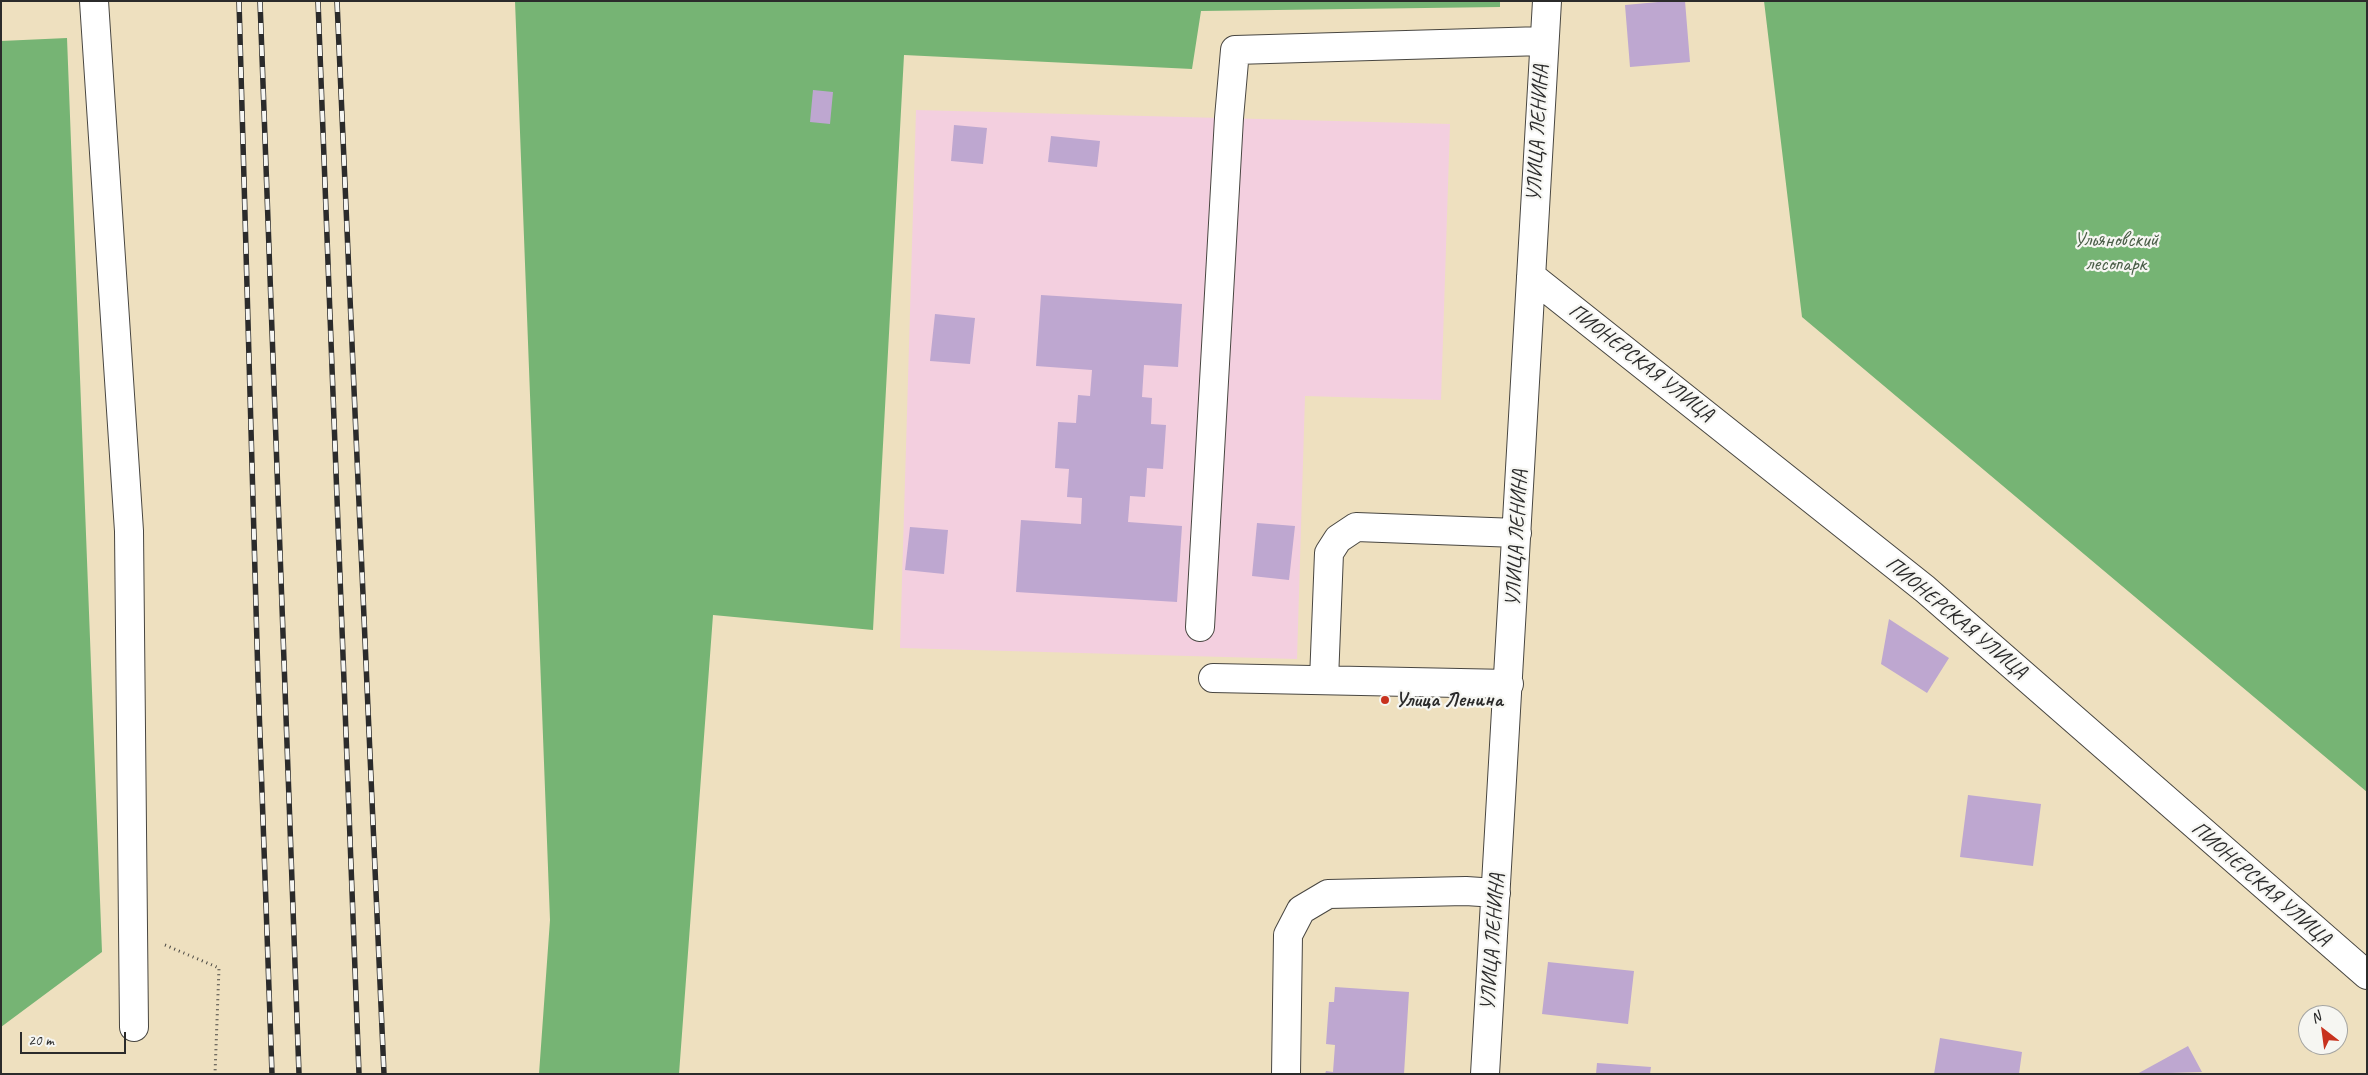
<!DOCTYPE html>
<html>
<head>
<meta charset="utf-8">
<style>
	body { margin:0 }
	#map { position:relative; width:2368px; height:1075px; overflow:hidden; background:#eee0bf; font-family:Caveat,sans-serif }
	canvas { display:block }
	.frame { position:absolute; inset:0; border:2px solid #2b2b2b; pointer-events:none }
	.north { position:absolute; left:2298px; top:1005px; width:50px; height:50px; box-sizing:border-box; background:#f6f6f2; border:1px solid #a5a5a2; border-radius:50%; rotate:330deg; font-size:14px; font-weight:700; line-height:20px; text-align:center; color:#2b2b2b }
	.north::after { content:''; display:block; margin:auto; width:18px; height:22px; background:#c8321e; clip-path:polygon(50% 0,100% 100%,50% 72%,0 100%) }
	.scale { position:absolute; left:20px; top:1032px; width:106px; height:22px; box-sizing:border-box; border:2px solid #2b2b2b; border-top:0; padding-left:6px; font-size:15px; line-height:18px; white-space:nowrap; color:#2b2b2b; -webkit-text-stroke:4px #f6f6f2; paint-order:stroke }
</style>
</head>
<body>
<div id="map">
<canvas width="2368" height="1075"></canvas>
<div class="frame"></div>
<div class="north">N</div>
<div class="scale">20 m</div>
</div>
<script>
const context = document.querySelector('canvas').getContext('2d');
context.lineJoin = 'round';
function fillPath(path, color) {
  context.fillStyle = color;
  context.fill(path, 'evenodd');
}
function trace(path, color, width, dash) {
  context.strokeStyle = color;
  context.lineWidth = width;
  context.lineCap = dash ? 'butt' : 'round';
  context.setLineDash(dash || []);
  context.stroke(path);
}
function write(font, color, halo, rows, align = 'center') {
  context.font = font + ' Caveat,sans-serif';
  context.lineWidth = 4.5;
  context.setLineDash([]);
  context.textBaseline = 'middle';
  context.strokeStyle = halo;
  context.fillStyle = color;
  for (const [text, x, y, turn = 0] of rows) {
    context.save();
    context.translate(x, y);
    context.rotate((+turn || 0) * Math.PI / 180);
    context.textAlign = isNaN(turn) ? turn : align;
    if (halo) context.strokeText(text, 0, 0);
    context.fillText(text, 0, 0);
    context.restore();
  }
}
const built = new Path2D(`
	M916,110L1450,124L1441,400L1305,396L1297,659L900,648Z`);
const forest = new Path2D(`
	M515,1H1500V7L1201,11L1192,69L904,55L873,630L713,615L679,1074H539L550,920Z
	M1764,1H2367V792L1802,317Z
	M67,38L102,952L1,1027V41Z`);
const building = new Path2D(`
	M1669,1H1685L1690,62L1630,67L1625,5Z
	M813,90L833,92L830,124L810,122Z
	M954,125L987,128L983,164L951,161Z
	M1051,136L1100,141L1097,167L1048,162Z
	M1041,295L1182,304L1178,367L1144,365L1142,397L1152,398L1151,424L1166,425L1163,469L1147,468L1145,497L1130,496L1128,522L1182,526L1177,602L1016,592L1021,520L1081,524L1082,498L1067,497L1069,469L1055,468L1058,422L1076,423L1078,395L1090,396L1092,370L1036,366Z
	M935,314L975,318L970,364L930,361Z
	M1257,523L1295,526L1289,580L1252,576Z
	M910,527L948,530L944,574L905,570Z
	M1889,619L1949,658L1927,693L1881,664Z
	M1968,795L2041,804L2033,866L1960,857Z
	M1548,962L1634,971L1628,1024L1542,1014Z
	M1335,987L1409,992L1404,1074H1325L1326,1071L1333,1072L1335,1045L1326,1044L1329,1002H1334Z
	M1940,1038L2022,1052L2019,1074H1934Z
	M2188,1046L2202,1072L2137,1074Z
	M1597,1063L1651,1067L1650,1074H1596Z`);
const path = new Path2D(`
	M165,945L219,968L215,1074`);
const minor = new Path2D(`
	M94,1L129,531L134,1027
	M1531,276L1925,589L2367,975
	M1200,627L1229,118L1235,50L1543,41
	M1213,678L1509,684
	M1324,680L1329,553L1338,539L1356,527L1517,533
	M1286,1074L1288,935L1301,910L1328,894L1466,891L1496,893
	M1485,1074L1547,1`);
const rail = new Path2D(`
	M239,1L258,679L272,1074
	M260,1L299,1074
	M318,1L359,1074
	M337,1L384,1074`);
const markers = [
	[1385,700,5,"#c8321e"]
];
const streetNames = [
	["УЛИЦА ЛЕНИНА",1538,133,-87],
	["ПИОНЕРСКАЯ УЛИЦА",1641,363,38],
	["УЛИЦА ЛЕНИНА",1517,538,-87],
	["ПИОНЕРСКАЯ УЛИЦА",1956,618,40],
	["ПИОНЕРСКАЯ УЛИЦА",2261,884,41],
	["УЛИЦА ЛЕНИНА",1493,942,-86]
];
const parkNames = [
	["Ульяновский",2116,240],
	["лесопарк",2116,264]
];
const poiNames = [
	["Улица Ленина",1395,700]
];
fillPath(built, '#f3cfdf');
fillPath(forest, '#76b474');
fillPath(building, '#bea7d0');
trace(minor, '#484641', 30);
trace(path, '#484641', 3, [1, 4]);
trace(minor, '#fff', 28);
trace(rail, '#2b2b2b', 5.5);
trace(rail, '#f6f6f2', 4, [11]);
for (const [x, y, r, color] of markers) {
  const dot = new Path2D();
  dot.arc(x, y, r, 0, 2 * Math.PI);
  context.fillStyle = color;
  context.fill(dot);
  trace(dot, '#f6f6f2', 2);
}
write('21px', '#2b2b2b', '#f6f6f2', streetNames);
write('21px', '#4a5d47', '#f6f6f2', parkNames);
write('bold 21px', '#2b2b2b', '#f6f6f2', poiNames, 'left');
</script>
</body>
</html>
